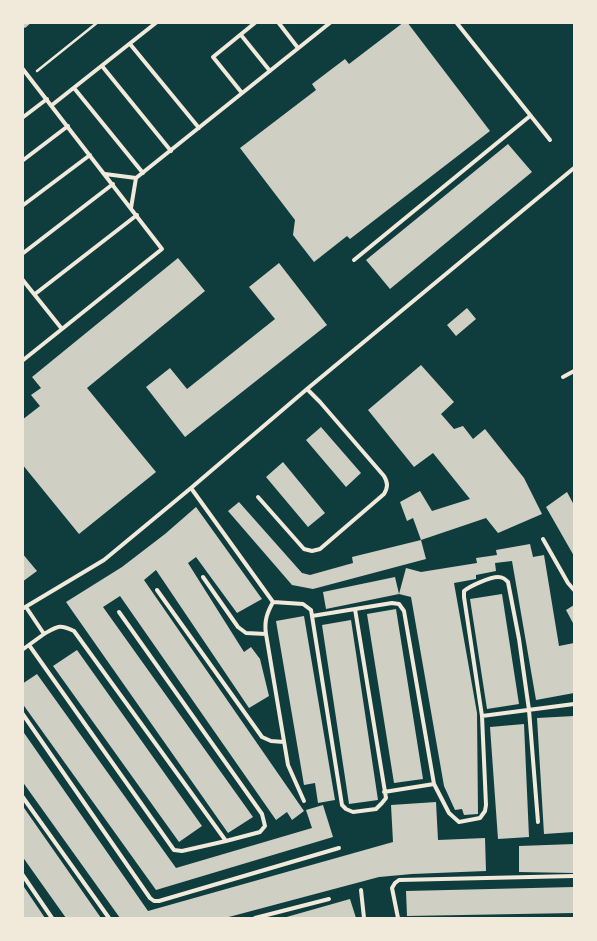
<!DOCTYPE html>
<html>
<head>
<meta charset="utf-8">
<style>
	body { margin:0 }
	#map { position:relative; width:597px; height:941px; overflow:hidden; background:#0f3d3e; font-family:Mulish,sans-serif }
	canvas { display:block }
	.frame { position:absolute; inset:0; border:24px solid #f1e9da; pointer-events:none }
</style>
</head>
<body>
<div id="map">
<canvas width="597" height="941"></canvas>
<div class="frame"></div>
</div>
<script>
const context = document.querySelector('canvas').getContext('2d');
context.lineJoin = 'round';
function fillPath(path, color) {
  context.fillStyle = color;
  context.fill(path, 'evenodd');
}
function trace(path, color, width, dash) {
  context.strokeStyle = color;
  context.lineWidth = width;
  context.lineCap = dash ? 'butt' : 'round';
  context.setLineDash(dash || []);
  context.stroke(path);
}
const building = new Path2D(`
	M22,22H32L25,28L22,26Z
	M404,22H407L490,131L350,239L347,236L314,262L293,235L295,220L240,148L316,90L312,84L345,59L349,64Z
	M508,144L532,172L390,289L366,260Z
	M178,258L205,291L87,388L156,472L79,534L22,464V420L40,406L31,395L41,388L32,377Z
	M279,263L327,325L185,437L146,387L170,368L187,389L275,319L249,287Z
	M467,308L476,319L456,336L447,325Z
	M421,365L454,402L441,414L454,429L463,426L473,439L485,429L524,478L542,514L498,533L486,518L421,540L426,559L313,589L292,585L228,511L239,502L302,573L310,575L353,563L352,557L421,540L413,518L407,521L400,502L420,491L432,511L470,499L433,453L414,467L368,410Z
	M321,427L361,473L346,487L306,440Z
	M283,462L325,513L308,527L266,477Z
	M567,492L574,505V556L546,507Z
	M196,507L262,599L237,613L196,557L188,563L244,652L251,647L260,659L269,696L249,708L156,570L144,580L304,811L292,820L287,812L276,820L120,596L103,607L253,817L228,833L66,602L122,567L165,534Z
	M530,544L533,557L544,555L559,646L574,643V693L536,700L512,561L495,563L496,571L476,575V579L454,583L477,713L478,814L464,815L462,809L455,810L444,786L411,597L399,594L326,609L323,592L395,577L399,594L406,568L421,572L477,563L476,558L497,555L496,550Z
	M22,553L37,571L22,582Z
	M502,594L519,704L487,709L470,599Z
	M574,605V625L566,610Z
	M396,609L423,779L394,783L367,614Z
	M304,616L335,800L318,803L315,783L304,785L276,621Z
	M351,620L378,800L349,804L322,625Z
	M77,650L202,826L179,842L53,666Z
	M37,674L176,868L312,828L306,810L323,805L333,837L156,890L22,703V684Z
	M574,716V832L544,834L537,718Z
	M524,724L529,837L498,839L490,727Z
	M22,730L148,911L393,842L391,805L436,802L438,840L485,838L486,871L412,874L379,877L225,918H120L22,781Z
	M22,805L101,918H66L22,856Z
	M574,844V873L519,872V846Z
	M22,884L45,918H22Z
	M574,887V913L407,916L406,891Z
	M350,899L356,918H283Z`);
const path = new Path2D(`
	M37,71L98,22`);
const service = new Path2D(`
	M278,22L298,48
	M456,22L550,140
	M241,35L270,71
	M130,44L199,128
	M102,66L171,151
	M22,68L162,249L22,361
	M74,88L143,173
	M242,93L213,57L256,22
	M52,105L157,22
	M22,118L47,99
	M22,161L68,126
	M105,174L136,178
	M22,206L90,155
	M131,208L136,178L331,22
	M22,254L113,184
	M354,260L530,116
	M22,279L62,329
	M35,294L137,215
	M563,377L574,371
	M191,488L273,602L303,604L311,610L312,616L392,603L399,604L404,611L434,784L449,813L459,822L480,818L485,811L486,805L482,716L464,597V591C470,586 490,577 498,577C503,577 505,579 508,582L519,639L529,710L538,822
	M258,497L304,549L312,551L320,549L384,494C388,487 388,483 384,476L320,402L307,389
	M543,539L568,583L574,590
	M203,577L238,627L246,633L266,634
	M157,590L262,737L271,741L284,742
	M273,602C267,613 264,621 266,634L288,765L304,801
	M22,609L104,560L191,488L307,389L574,168
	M312,616L342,805L346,809L353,812L376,809L382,803L386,798L355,609
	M44,634C58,626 59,624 74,631L226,841
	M29,645L174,850L182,851L226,841L260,832L265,826L262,814L119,612
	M22,650L44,634L26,607
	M22,713L150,898L154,901H159L339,848
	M482,716L574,704
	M384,792L434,784
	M22,796L109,918
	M22,874L52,918
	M361,890L364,918
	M255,918L329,899
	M398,918L392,888L395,883L399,880L574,876`);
fillPath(building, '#cfcfc3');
trace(path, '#f1e9da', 2.5);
trace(service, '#f1e9da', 4);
</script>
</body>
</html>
